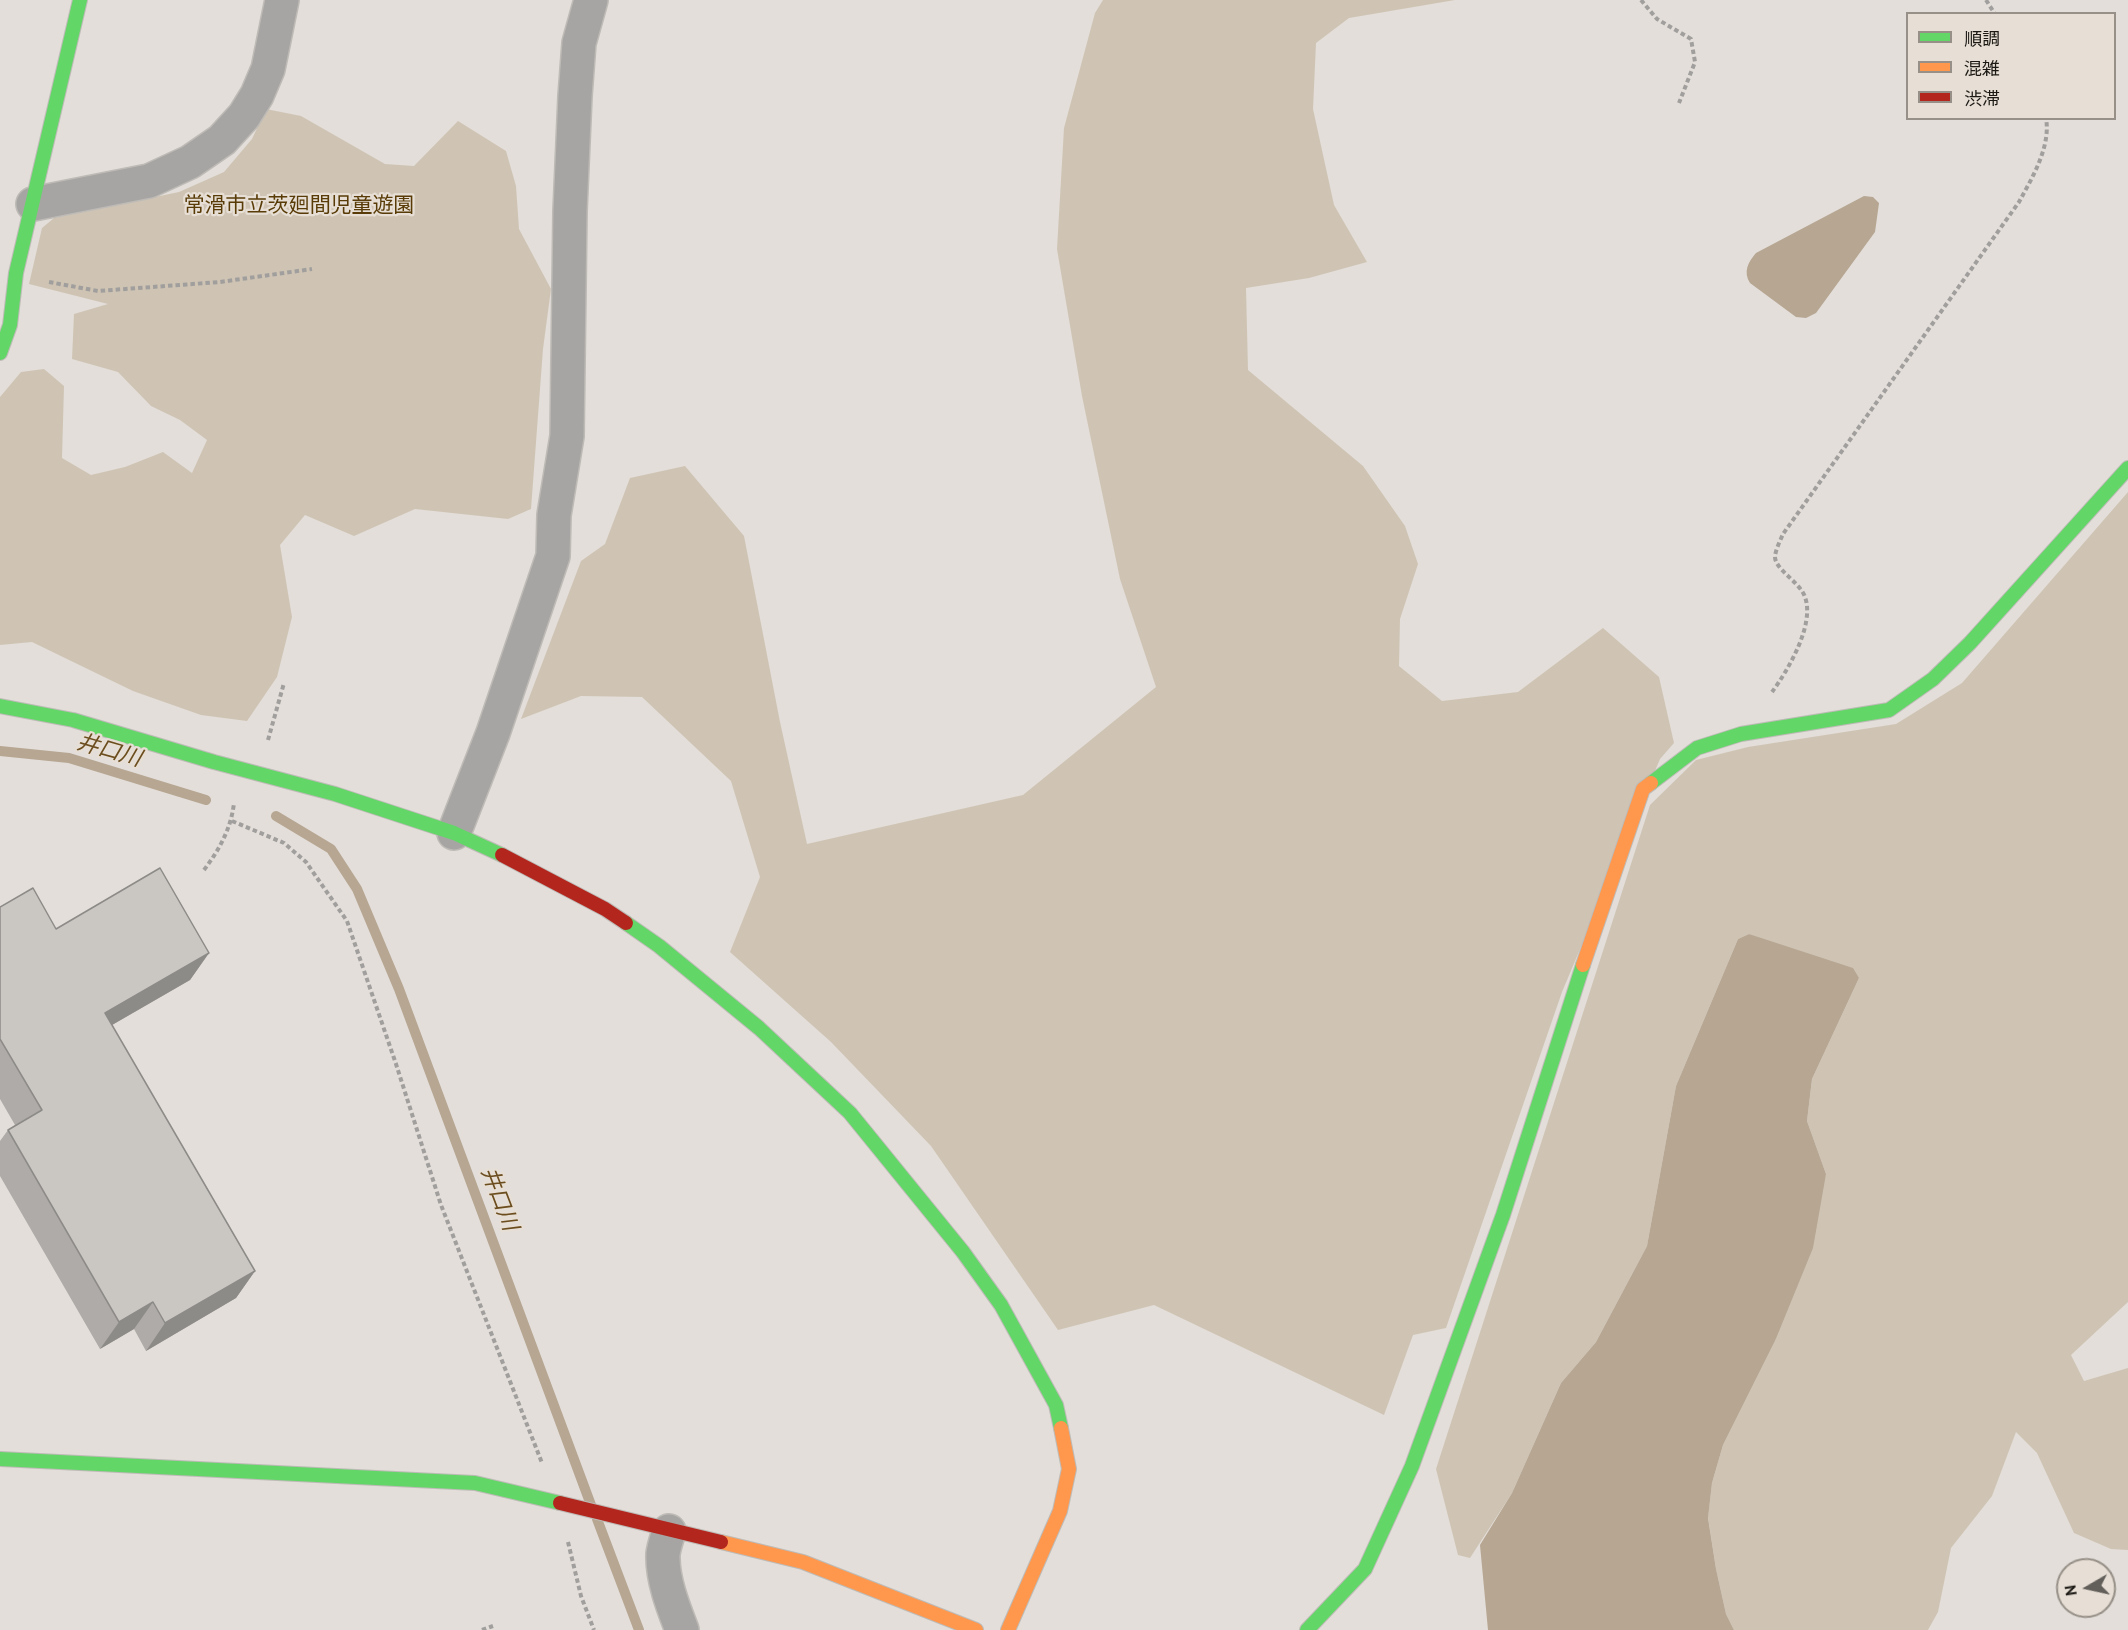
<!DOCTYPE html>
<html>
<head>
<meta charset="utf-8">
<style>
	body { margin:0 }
	#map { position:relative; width:2128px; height:1630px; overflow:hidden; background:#e3ded9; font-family:"PT Sans","Noto Sans JP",sans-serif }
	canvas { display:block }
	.legend { position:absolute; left:1906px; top:12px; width:210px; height:108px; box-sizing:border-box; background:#e7dfd5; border:2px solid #969088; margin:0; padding:8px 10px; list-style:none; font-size:18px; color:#1c1915 }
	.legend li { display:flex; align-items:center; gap:12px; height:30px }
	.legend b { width:30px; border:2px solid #969088 }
	.north { position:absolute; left:2056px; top:1558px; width:60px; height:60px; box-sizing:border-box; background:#e7dfd5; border:2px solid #969088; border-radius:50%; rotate:261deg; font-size:16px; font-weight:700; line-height:24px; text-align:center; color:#1c1915 }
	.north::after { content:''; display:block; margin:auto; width:21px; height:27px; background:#625e5a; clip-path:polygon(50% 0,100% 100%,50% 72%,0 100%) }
</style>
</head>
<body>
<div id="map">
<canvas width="2128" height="1630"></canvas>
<ul class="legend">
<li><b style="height:8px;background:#63d668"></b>順調</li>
<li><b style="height:8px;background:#ff974d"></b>混雑</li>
<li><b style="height:8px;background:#b3261e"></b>渋滞</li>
</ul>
<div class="north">N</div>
</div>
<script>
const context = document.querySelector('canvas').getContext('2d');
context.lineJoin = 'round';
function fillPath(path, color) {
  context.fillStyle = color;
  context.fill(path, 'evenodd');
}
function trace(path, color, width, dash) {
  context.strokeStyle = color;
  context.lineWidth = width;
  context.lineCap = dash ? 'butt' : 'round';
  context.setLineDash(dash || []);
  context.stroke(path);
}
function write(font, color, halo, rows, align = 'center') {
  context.font = font + ' "PT Sans","Noto Sans JP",sans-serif';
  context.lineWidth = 4.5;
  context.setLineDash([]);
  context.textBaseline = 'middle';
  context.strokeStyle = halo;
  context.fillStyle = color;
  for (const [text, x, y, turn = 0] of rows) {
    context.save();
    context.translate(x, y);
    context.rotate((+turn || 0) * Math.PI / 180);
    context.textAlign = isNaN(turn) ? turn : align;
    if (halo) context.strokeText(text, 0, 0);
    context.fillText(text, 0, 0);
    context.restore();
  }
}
const green = new Path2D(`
	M1103,0H1455L1349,18L1316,43L1313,109L1334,205L1367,262L1309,278L1246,288L1248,370L1363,466L1405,526L1418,564L1400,619L1399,666L1442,701L1518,692L1603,628L1659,677L1674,743L1660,759L1562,992L1446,1328L1413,1335L1384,1415L1154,1305L1058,1330L931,1146L831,1042L730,952L760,877L731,781L642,697L581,696L521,719L581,561L605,544L630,478L685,466L744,536L780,722L807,844L1023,795L1156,687L1120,579L1082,396L1057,249L1064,128L1095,13Z
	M266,109L301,116L385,164L414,166L458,121L506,151L516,186L519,229L551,289L543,349L531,509L508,519L415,509L354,536L305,515L280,545L292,617L277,677L247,721L201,715L133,691L32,642L0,645V397L21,372L44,369L64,386L62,458L91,475L125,467L163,452L192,473L207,440L180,420L151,406L118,372L72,359L74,314L108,304L29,284L42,228L54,218L179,192L224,172L252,139Z
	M2128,492V1302L2071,1355L2084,1381L2128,1368V1550L2111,1549L2074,1533L2037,1453L2016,1432L1992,1496L1951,1548L1938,1612L1928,1630H1734L1726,1614L1716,1569L1708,1517L1712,1483L1723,1445L1775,1341L1826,1174L1807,1121L1812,1079L1859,978L1749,934L1738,939L1676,1086L1647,1246L1596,1342L1561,1383L1512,1493L1470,1558L1458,1555L1436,1469L1650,805L1696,760L1748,747L1896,724L1962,683Z`);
const water = new Path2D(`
	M1864,196L1873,197L1879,203L1875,232L1816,313L1806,318L1796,317L1750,283C1743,272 1748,262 1756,253Z
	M1749,934L1853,968L1859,978L1812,1079L1807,1121L1826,1174L1813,1248L1775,1341L1723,1445L1712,1483L1708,1518L1716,1569L1726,1614L1734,1630H1488L1480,1545L1512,1493L1561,1383L1596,1342L1647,1246L1676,1086L1738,939Z`);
const stream = new Path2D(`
	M0,751L69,758L206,800
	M276,816L331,849L357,889L399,989L591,1505
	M597,1519L639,1630`);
const path = new Path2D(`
	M1641,0L1657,19L1691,39L1695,62L1679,103
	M1986,0L1995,14
	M49,282L98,291L220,282L312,269
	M1772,692C1788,670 1815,625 1805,597C1800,582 1774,569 1775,556C1776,549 1780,541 1783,534L2019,202C2032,178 2051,147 2046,118
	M268,740L284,683
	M232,821L284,843L306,862L347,921L396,1064L441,1205L542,1463
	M204,870C219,850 231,829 234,803
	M568,1542L581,1596L594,1630
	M482,1630L493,1626`);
const street = new Path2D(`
	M33,204L149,181L190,162L222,140L244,116L257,95L268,69L282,0
	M454,833L493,733L553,556L554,515L567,436L570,211L575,96L579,43L591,0
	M669,1531C667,1538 664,1546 663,1554C662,1579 673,1607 682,1630`);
const fast = new Path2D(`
	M0,353L10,325L16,273L80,0
	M0,706L73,720L214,762L335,794L454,833L502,855
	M1651,783L1697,748L1741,734L1889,710L1933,679L1970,643L2128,468
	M626,923L659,946L759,1028L850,1113L963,1252L1001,1305L1056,1405L1061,1428
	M0,1459L475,1483L560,1503
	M1307,1630L1365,1569L1412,1466L1503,1215L1583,965`);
const slow = new Path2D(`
	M1583,965L1643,789L1651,783
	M721,1542L803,1562L976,1630
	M1008,1630L1060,1511L1069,1469L1061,1428`);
const jam = new Path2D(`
	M502,855L605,909L626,923
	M560,1503L721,1542`);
const wall = new Path2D(`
	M0,907L56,929L209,953L190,980L112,1025L255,1271L236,1298L146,1351L134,1329L100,1349L0,1176V1141L8,1130L15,1125L0,1099Z`);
const shadedWall = new Path2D(`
	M209,953L190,980L86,1040L105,1013Z
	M255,1271L236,1298L146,1351L165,1323Z
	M153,1302L134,1329L100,1349L119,1322Z`);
const building = new Path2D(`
	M160,868L209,953L105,1013L255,1271L165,1323L153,1302L119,1322L8,1130L42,1110L0,1039V907L33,888L56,929Z`);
const parkNames = [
	["常滑市立茨廻間児童遊園",299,206]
];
const waterNames = [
	["井口川",109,751,16],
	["井口川",499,1199,69]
];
fillPath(green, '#cfc4b4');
fillPath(water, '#b6a692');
trace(stream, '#b6a692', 10);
trace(street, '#bebbb7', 36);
trace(fast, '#bebbb7', 16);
trace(slow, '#bebbb7', 16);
trace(jam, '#bebbb7', 16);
trace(path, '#a19f9d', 4, [4.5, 3]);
trace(street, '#a7a5a3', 33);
trace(fast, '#63d668', 14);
trace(slow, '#ff974d', 14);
trace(jam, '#b3261e', 14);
fillPath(wall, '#aeaba8');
fillPath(shadedWall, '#8d8b88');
fillPath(building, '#cac7c3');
trace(building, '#8d8b88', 1.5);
write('21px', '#583b07', '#e7dfd5', parkNames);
write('italic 22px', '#6b4d1e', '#e7dfd5', waterNames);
</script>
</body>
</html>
